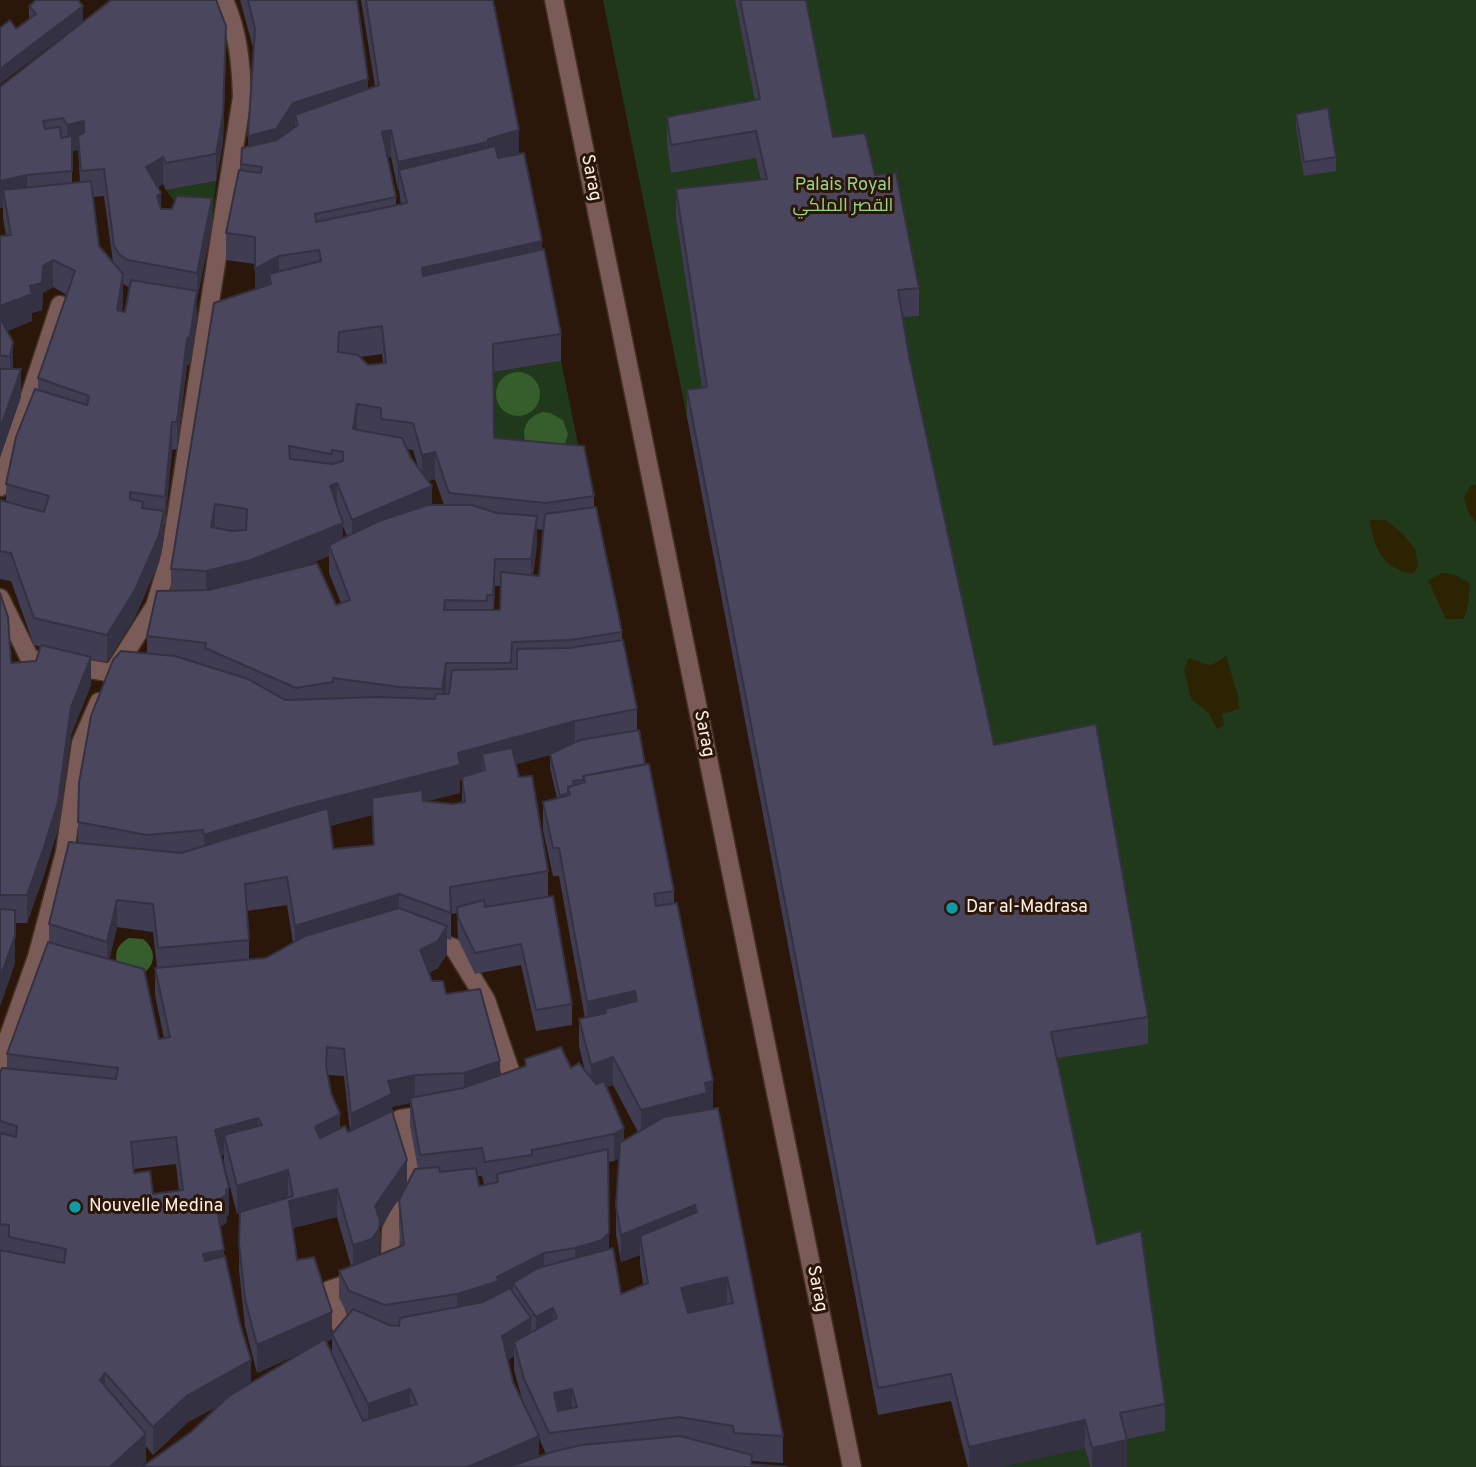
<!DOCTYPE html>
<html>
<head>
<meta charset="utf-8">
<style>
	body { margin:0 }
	canvas { display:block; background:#2a1709 }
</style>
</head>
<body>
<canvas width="1476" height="1467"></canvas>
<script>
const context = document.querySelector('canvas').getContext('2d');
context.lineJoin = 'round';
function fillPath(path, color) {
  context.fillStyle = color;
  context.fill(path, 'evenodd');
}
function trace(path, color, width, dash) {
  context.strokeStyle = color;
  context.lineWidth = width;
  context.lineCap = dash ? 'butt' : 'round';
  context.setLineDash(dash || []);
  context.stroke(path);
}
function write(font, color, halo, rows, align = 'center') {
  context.font = font + ' Overpass,Cairo,sans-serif';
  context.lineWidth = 6;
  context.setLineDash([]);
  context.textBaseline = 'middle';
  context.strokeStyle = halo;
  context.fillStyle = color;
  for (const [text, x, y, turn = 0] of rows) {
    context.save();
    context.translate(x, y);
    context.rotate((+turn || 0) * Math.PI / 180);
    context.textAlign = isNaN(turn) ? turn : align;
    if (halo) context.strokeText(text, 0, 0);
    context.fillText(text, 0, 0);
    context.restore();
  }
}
const green = new Path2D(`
	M603,0H1476V1467H1127L1120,1440L1165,1431L1097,1272L994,772L687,417Z
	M216,181L212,225L177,224V205L166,190Z
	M561,361L584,473L494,466L493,372Z
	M1085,1448L1090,1467H1001Z`);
const forest = new Path2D(`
	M496 394a22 22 0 1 1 44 0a22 22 0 1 1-44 0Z
	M543,412L550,413L563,420L568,434L564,447L527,446C520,430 526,417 543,412Z
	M129,938L143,939C156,949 157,965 142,974L117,964C114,952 118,944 129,938Z`);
const sand = new Path2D(`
	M1476,485V523L1468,511L1464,498L1470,486Z
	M1370,520H1386L1403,534L1415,549L1418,566L1413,574C1382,568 1374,549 1370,520Z
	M1442,573L1455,575L1470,583C1468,596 1470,608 1463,619H1446L1428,580Z
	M1226,656L1238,696L1239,709L1222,714L1224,726L1217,729L1209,713L1191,699L1184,670L1189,658L1210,666Z`);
const pedestrian = new Path2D(`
	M0,487L60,305
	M0,598L30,659L112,673L127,672
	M427,938L454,948L486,1000L516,1088L512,1092
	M342,1329L329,1290L377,1274L390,1257L391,1230L413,1188L400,1119L431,1114`);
const minor = new Path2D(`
	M554,0L852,1467
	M114,671L155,606L170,557L242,97C241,62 238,32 224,0
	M0,1061L37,957L65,852L81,743L99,702`);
const wall = new Path2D(`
	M240,0H357L368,89L375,86L361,0H493L519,154L561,334V361L493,372L494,438L594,496V508L622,632V641L637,709V731L674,891V903L713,1108L707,1110L783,1436V1463L752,1461L142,1467L191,1432L220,1405L188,1422L153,1455L146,1446V1462L140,1467H0V1072L7,1068V1054L49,942V924L78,843L79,783L147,654V636L171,591V569L255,289V264L226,260V233L241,170L242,148L248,147L254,51ZM391,157L398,190H399L401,205L396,206V197L388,158ZM382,354L383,363L368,365L360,357ZM407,449L413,450L418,467L411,458ZM435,479L444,505H432L428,481ZM343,526L347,536L343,539ZM537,529L544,530L539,576H533L537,544ZM329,556V573L341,603L336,605L300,568ZM495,586H500V610H494ZM550,755V768L557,798L543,802V830L553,876H559L585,1018L579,1019V1046L585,1071L525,1059V1066L500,1075L432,981L429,973L438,968L447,954V939L451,940V914L457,913L458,939L475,974L521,965L536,1031L572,1025V1004L548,897V871L516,764ZM460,780H462V803L452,804L426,801L460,793ZM372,815L373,845L333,849L330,826ZM287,905L293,943L266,958L249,960V940L247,911ZM117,927L153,932L157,967L155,968V995L164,1038L159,1039L109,959ZM328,1075L344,1076L350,1131L348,1132L340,1129ZM613,1085L638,1132L624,1141L607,1087ZM410,1103V1125L418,1169L407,1184L392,1107ZM221,1155H224V1163L237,1214L240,1213L239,1270L245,1326L257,1373L301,1353L251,1383L224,1256L220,1227L227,1222V1216L229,1215ZM619,1158L616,1206V1234L621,1262L640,1255V1264L643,1284L621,1294L609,1249L608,1162L614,1161ZM176,1164L179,1191L153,1194L134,1173V1169ZM477,1176H482L484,1185L479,1186ZM401,1196L399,1200V1227L401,1246L379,1255L380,1227ZM337,1217L351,1266L339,1271V1298L348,1315L332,1334L297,1260L293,1228ZM332,1339V1354L326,1342ZM514,1356V1370L524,1406L513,1382L508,1360ZM539,1438L546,1454L539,1456Z
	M735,0H806L833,137L875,175L919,288V316L902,317L909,356L994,745L1148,1017V1044L1057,1058L1097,1244L1165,1404V1431L1127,1439V1467H1090L1085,1448L1001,1467H968L951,1401L878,1415L687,417V390L702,388L676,216V189L761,180L756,158L671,173L667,144V117L755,100Z
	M29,6L83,21L0,84V28L16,29L29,19Z
	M226,54L223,142L216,181L166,190L163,184L158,187L161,193V209L212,225L197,299V319L190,364L187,365L177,449L172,450L165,524H164V538L159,562L135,617L107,662L91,659V685L71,735L58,829L44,875L27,923H15V963L0,1006V593L11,663L36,661L41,647L34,645L11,581L0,579V500L6,501V484L38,390V378L67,295L53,287L43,293L42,310L32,313V321L7,331L13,369L21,397L0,457V236L6,235L3,218V208H0V87ZM78,150L80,182L72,183V151ZM104,196L113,262L99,246L93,197ZM123,284L130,288L125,312L122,311L123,302Z
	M1296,114L1336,157V171L1304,176L1296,128Z`);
const shadedWall = new Path2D(`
	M83,6V21L0,84V69Z
	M226,26L223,142L216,181V154Z
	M368,79V107L298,125L295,115V130L248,164V136L293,103Z
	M84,121V148L78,135V150L72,151V199V151L67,152V125Z
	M391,130V157L382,160V132Z
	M519,130V158L399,170V190H398V162Z
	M163,157V184L146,194V167Z
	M27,175V202L3,190V208H0V181Z
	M161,193V221L157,196Z
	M212,198V225L197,299V319L190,364L187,365L177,449V422L187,338L197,294V273Z
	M542,241V269L422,295V268Z
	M279,256V284L269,274V289L255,296V269Z
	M53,260V287L43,293L42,310L32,313V321L0,334V306L30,286L43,266Z
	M123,274V302L117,337V310Z
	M13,342V369L10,384V357Z
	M21,369V397L0,457V429Z
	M357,404V431L353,429Z
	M172,422V450L165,524V497Z
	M435,452V479L422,482V455Z
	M337,483V511L330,486Z
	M432,486V514L352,547V520Z
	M215,504V532L211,527Z
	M164,511V538L159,562L135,617L107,662V635Z
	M537,516V544L531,586V559Z
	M343,523V550L329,545V556L251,588L206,598V571Z
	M495,559V586L493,622V595Z
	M91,657V685L71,735L58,829L44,875L27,923V895L71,707Z
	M446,663V690L442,716V689Z
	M575,721V748L485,773L482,754V774L460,780V793L372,815V798V815L289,836L204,863V835L458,753Z
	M399,894V922L295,953V926Z
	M117,900V927L107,970V942Z
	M447,926V954L438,968L420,978V950Z
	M15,936V963L0,1006V978Z
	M635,991V1019L587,1030V1002Z
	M613,1057V1085L591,1093V1065Z
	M500,1061V1088L464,1100V1073Z
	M415,1075V1102L410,1098V1103L392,1107V1121L351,1141V1114L388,1081Z
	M713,1081V1108L707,1110V1121L641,1138V1110L705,1083Z
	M340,1114V1142L315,1154V1127Z
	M258,1118V1145L224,1135V1155L215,1157V1130Z
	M624,1128V1155L614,1161V1134Z
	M407,1160V1187L380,1227L379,1257L353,1272V1245L375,1206Z
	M288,1170V1198L237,1214V1186Z
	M229,1188V1215L227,1216V1222L216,1230V1202L226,1190Z
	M337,1189V1217L289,1229V1201Z
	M695,1205V1232L640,1236V1255L621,1262V1235Z
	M609,1233V1260L575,1276V1248Z
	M224,1250V1277L203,1282V1254Z
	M544,1253V1281L513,1283V1297L457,1321V1294L497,1277Z
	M727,1277V1304L681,1315V1288Z
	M553,1308V1335L536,1344V1317Z
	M332,1312V1339L257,1373V1345Z
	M531,1318V1345L514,1342V1356L502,1364V1336Z
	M251,1360V1387L188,1422L153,1455V1427L188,1395Z
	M105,1373V1400L100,1380Z
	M410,1389V1417L368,1431V1404Z
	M572,1389V1416L554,1420V1393Z
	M1085,1420V1448L1001,1467H969V1447Z
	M146,1434V1462L140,1467H110Z
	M539,1436V1464L531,1467H468Z
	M1127,1440V1467H1092V1448Z`);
const building = new Path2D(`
	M36,0H78L83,6L0,69V28L10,20L16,29L36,14L29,6Z
	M111,0H216L226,26L223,115L216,154L166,163L163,157L146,167L161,193L157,196L161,209H172L177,196L212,198L197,273L128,260L120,255L114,246L104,169L81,171L78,135L84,133V121L67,125L63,118L43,121L45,129L60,127L61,138L72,136V171L27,175L0,181V87Z
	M248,0H357L368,79L293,103L276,129L248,136L255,29Z
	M366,0H493L519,130L488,139V142L398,162L391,130L382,132L396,197L315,214L316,222L407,203L399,170L495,146L498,158L524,153L542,241L422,268L423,276L544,249L561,334L493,344L494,438L584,446L594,496L546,503L449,493L435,452L422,455L413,423L381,419V408L357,404L353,429L402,438L411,458L432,486L352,520L337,483L330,486L343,523L251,560L206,571L171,569L214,303L271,284L269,274L321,261L319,250L279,256L255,269V237L226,233L239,170L261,173L262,167L241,164L242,148L277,140L298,125L295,115L379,85ZM382,326L386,363L368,365L358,355L338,352L339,332ZM289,446L331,454L332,450L343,452V461L332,464L290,459ZM215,504L247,509L246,530L232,531L211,527Z
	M740,0H806L833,137L865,133L875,175L896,173L919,288L898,290L909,356L994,745L1096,724L1148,1017L1051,1032L1097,1244L1141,1231L1165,1404L1120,1413L1127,1440L1092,1448L1085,1420L969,1447L951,1374L878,1388L687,390L707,387L676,189L767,179L756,131L671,145L667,117L760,99Z
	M1328,108L1336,157L1304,162L1296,114Z
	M91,181L99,246L123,274L117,310L125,312L131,280L197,291L190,337L187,338L177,422H172L165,497L130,492V499L143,502L142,508L164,511L159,535L135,590L107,635L34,618L11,553L0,551V500L44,512L49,496L6,484L16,437L35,389L87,405L89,396L38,378L75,271L53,260L43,266L42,283L30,286L32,294L0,306V236L11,235L3,190Z
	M0,318L13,342L10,357L0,355Z
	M0,369H21L0,429Z
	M428,505H472L497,513L537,516L531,559H495L493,595H487V601L445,600L444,610H500L501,572L539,576L545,514L596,507L622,632L570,640L512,642L511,663H446L442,689L400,687L333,678V682L296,688L205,648L206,643L147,636L157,591L209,590L317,563L336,605L350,600L329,545L379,521Z
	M0,593L8,617L11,663L36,661L41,645L91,657L71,707L58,802L44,847L27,895H0Z
	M623,640L637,709L575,721L458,753L460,765L289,809L204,835L203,830L147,835L78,822L79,783L91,716L113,660L121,651L175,656L248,679L285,700L378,697L435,699L436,694H449L452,670L517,669V649L569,648Z
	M639,730L645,764L583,776V780L573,781L574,785L568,787V793L560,796L550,754L580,740Z
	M512,748L519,777L532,776L548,871L450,887L451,913L399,894L295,926L287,877L245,884L249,940L158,948L153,904L117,900L107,942L49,924L69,842L181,853L328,808L333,849L374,845L372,798L422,790L423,801L452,804L465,802L462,777L485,770L482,754Z
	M649,764L674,891L654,894L656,906L677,903L713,1081L705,1083L707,1093L641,1110L613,1057L591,1065L579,1019L606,1013L605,1009L637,1001L635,991L587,1002L559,848H553L543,802L570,795L568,787L585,782L583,776Z
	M553,896L572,1004L536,1010L521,944L475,953L458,918L457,907L484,900L485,907Z
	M399,908L447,926L438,941L420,950L432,981H443L446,994L480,989L500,1061L464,1073L415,1075L388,1081L392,1094L351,1114L344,1049L327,1047L326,1066L331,1093L340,1114L315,1127L320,1138L345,1126L348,1132L392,1111L407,1160L375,1206L380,1221L379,1229L372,1239L353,1245L337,1189L289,1201L297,1260L314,1257L332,1312L257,1345L245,1299L239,1243L240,1212L293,1196L288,1170L237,1186L224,1135L262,1125L258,1118L215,1130L229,1188L226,1190L227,1194L216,1202L224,1250L203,1254L205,1261L225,1256L240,1324L251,1360L188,1395L153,1427L105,1373L100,1380L146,1434L110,1467H0V1250L64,1263L66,1249L9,1237V1225L0,1224V1133L16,1137L17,1126L0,1121V1072L2,1068L116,1079L118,1068L7,1054L48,942L144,969L159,1039L170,1037L155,968L266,958L305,936ZM176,1137L183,1190L153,1194L150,1171L134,1173L131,1142Z
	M0,909L15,910V936L0,978Z
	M561,1047L571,1068L579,1063L596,1084L604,1081L624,1128L614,1134L532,1150V1155L485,1162L482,1148L420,1155L410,1098L463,1088L526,1066L525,1059Z
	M718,1108L783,1436L734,1433L733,1426L679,1417L549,1433L524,1379L514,1342L557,1318L553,1308L536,1317L513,1283L538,1268L613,1248L621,1294L648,1283L640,1236L697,1212L695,1205L621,1235L616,1206L620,1143L664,1117ZM727,1277L733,1303L688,1313L681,1288ZM572,1389L577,1407L558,1411L554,1393Z
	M608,1149L609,1233L602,1240L575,1248L544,1253L497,1277L499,1281L457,1294L385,1305L349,1291L339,1271L404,1245L399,1200L415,1169L439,1167L440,1172L476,1168L479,1186L498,1182L497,1174Z
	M510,1288L531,1318L502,1336L513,1382L539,1436L468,1467H142L191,1432L229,1396L325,1339L363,1421L417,1404L410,1389L368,1404L332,1334L353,1309L389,1325L399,1326L400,1318L483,1302Z
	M680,1436L752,1455L751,1464L787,1467H509L552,1452L581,1445Z`);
const markers = [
	[952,908,7,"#0f9aa8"],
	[75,1207,7,"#0f9aa8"]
];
const streetNames = [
	["Sarag",590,178,79],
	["Sarag",703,734,79],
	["Sarag",816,1289,79]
];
const parkNames = [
	["Palais Royal",843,186],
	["القصر الملكي",843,207]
];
const poiNames = [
	["Dar al-Madrasa",966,908],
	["Nouvelle Medina",89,1207]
];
fillPath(green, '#20391a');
fillPath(forest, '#365e2c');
fillPath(sand, '#2b2302');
trace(pedestrian, '#443124', 21);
trace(minor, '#443124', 21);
trace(pedestrian, '#7a5b57', 18);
trace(minor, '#7a5b57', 18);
fillPath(wall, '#403c51');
fillPath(shadedWall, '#343142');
fillPath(building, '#4a465e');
trace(building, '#343142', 2);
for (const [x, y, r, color] of markers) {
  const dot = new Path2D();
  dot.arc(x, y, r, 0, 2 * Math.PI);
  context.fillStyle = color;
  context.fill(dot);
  trace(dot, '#2a1709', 2.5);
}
write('18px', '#fff1e7', '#2a1709', streetNames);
write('18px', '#97d388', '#2a1709', parkNames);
write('18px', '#fff1e7', '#2a1709', poiNames, 'left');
</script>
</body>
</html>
